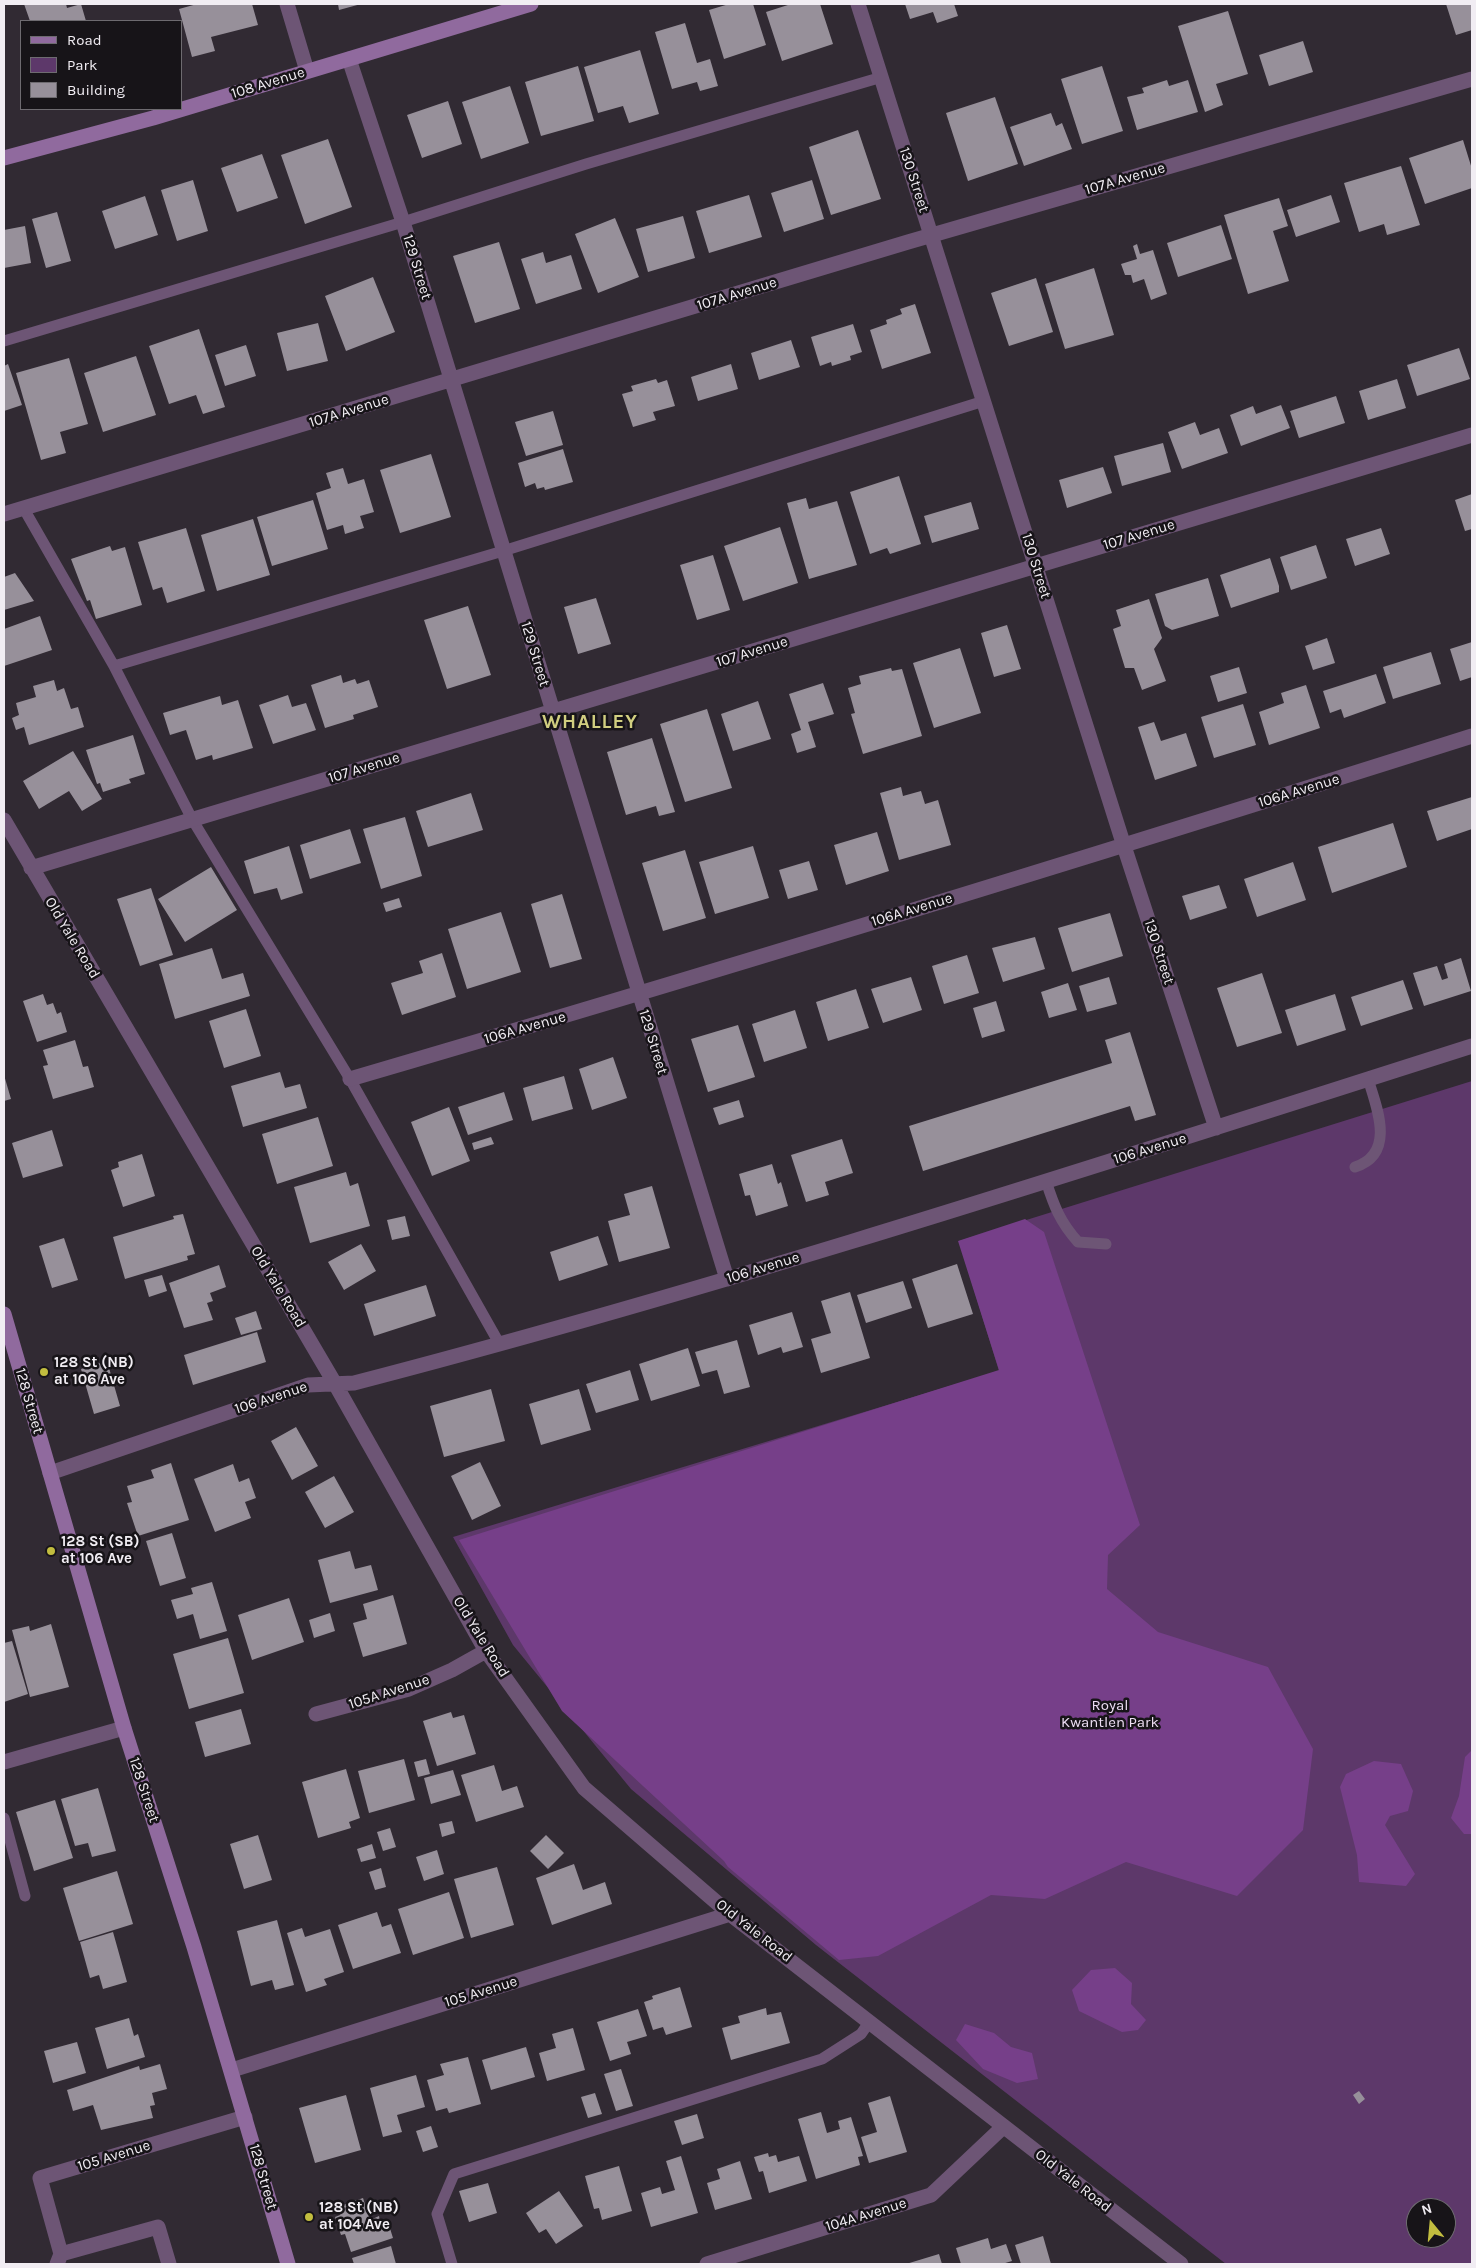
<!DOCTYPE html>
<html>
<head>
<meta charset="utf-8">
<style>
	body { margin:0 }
	#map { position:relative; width:1476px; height:2268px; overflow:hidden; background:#312a33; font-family:Karla,sans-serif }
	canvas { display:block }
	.frame { position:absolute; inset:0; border:5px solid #f1edf3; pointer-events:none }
	.legend { position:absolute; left:20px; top:20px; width:162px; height:90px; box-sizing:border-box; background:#171418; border:1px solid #6e6b70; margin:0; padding:6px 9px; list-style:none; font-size:15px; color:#f1edf3 }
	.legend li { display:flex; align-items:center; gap:10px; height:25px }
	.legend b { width:25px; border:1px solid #6e6b70 }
	.north { position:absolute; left:1406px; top:2198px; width:50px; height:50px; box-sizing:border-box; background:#171418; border:1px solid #6e6b70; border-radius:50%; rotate:343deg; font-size:14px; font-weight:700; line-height:20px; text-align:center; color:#f1edf3 }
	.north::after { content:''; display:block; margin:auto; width:18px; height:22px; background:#c2bd3f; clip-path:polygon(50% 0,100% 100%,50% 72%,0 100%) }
</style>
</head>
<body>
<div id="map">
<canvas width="1476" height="2268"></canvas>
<div class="frame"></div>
<ul class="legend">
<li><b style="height:6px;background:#906a9e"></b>Road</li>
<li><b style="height:14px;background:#5d386a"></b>Park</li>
<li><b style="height:14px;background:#97909a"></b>Building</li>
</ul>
<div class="north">N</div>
</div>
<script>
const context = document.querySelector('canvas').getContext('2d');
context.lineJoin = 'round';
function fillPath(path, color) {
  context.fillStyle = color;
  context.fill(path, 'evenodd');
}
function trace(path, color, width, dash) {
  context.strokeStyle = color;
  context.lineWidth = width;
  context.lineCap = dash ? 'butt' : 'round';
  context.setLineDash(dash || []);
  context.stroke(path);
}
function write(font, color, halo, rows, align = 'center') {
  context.font = font + ' Karla,sans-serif';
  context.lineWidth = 5;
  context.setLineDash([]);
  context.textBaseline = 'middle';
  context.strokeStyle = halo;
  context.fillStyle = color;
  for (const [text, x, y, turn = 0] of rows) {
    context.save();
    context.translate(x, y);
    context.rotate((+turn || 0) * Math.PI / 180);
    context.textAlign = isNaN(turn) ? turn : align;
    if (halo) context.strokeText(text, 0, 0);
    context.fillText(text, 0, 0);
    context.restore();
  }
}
const green = new Path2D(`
	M1472,1081V2264H1226L816,1945L631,1789L513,1645L453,1537L999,1371L959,1241ZM1416,2208H1446V2238H1416Z`);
const forest = new Path2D(`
	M1025,1219L1044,1232L1140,1525L1108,1555L1107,1589L1158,1632L1268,1667L1313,1749L1303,1830L1237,1896L1126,1862L1045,1899L991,1895L878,1956L839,1960L728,1867L724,1861L562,1711L459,1540L999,1370L958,1241Z
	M1472,1750V1834H1464L1451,1818L1459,1796L1465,1757Z
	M1374,1761L1401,1764L1413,1791L1408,1811L1390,1816L1385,1825L1415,1874L1406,1886L1359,1882L1357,1855L1340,1787L1346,1774Z
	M1115,1968L1132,1983L1131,2004L1146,2020L1138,2030L1122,2032L1079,2011L1072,1990L1091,1970Z
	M965,2024L994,2033L1011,2047L1032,2053L1038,2079L1017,2083L983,2069L956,2040Z`);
const building = new Path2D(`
	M24,4H66L67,8L81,4L86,21H30Z
	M197,4H252L258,25L211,37L215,51L192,57L179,9Z
	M338,4H361L339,10Z
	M729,4H753L766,45L724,59L709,10Z
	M791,4H820L833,44L782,61L766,12Z
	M905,4H954L958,16L937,23L933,12L910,19Z
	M1446,4H1472V30L1456,35Z
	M1228,11L1248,74L1216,84L1223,105L1205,112L1178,26Z
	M685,23L697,63L710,59L718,86L700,91L697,82L672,89L655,32Z
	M1303,41L1313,72L1269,86L1259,55Z
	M640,50L659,114L629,123L623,106L598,113L584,67Z
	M578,66L594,121L541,136L525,82Z
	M1102,66L1123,131L1082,144L1061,79Z
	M1167,80L1169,86L1188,80L1198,112L1137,130L1127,97L1144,93L1142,88Z
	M510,86L529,143L481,159L462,102Z
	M995,97L1018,164L968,181L946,113Z
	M448,101L462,144L422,158L407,115Z
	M1051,113L1056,126L1062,123L1072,149L1024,166L1010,127Z
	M858,130L881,199L831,215L809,147Z
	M328,139L352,207L305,224L281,155Z
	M1463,140L1472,169V188L1425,204L1409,158Z
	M262,154L278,198L237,212L221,168Z
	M1401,166L1420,225L1387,235L1384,224L1359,232L1344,183Z
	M193,180L208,231L177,241L161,190Z
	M812,180L824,219L784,232L771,193Z
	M749,195L762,237L709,253L696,211Z
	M1331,195L1340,222L1296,237L1287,210Z
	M145,196L158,235L115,249L102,211Z
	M1279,198L1288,226L1273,231L1289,281L1248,294L1224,215Z
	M57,212L71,261L46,268L32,219Z
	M683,216L695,258L648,272L636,229Z
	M615,218L639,277L598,293L575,234Z
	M1221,225L1232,259L1178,277L1167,243Z
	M25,226L31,263L4,268V230Z
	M499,242L520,309L475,323L453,256Z
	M1137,244L1140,254L1153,250L1167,294L1151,300L1144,279L1133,283L1131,275H1125L1121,264L1137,259L1133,246Z
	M543,252L546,263L571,255L582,289L536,304L521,259Z
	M1094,268L1114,335L1065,349L1045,284Z
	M373,277L395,332L346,351L325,296Z
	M1036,278L1053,332L1009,346L991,293Z
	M915,304L931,353L882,369L870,330L887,324L886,320L902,314L900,309Z
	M318,323L328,361L287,371L277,333Z
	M853,324L862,352L850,356L851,360L832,366L831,362L820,366L811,337Z
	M199,329L225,407L203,414L196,395L169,404L149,346Z
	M791,340L800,367L759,380L751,353Z
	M246,345L256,376L225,386L215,355Z
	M1459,348L1470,379L1417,396L1407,365Z
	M136,356L156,415L103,432L84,373Z
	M69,358L88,424L60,432L66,453L41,460L16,373Z
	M8,364L22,405L4,411V366Z
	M731,364L738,389L698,401L691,377Z
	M656,379L658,383L667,380L675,406L653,412L656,420L633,427L622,394L633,391L631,386Z
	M1397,379L1406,408L1368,420L1359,391Z
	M1336,396L1345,423L1299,438L1290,411Z
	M1281,405L1290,428L1241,446L1230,415L1253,406L1256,414Z
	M553,411L563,445L526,456L515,422Z
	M1195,422L1200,435L1219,428L1228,453L1182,469L1168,432Z
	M1163,443L1171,472L1122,486L1114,456Z
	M563,449L573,482L545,490L544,487L537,489L535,483L525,487L518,463Z
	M431,454L451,517L400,533L380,470Z
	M1103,467L1112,493L1067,508L1059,480Z
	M343,468L348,484L364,479L374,512L360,516L364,528L345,534L343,525L327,530L316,493L331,488L326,473Z
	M899,476L921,544L890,554L887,548L870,554L850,492Z
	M1472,494V529L1465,531L1455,500Z
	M806,498L809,509L837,501L857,565L809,579L787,503Z
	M313,500L328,549L272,566L257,517Z
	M971,502L979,529L932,543L924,516Z
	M253,519L270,575L217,591L201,535Z
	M780,527L798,583L743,601L724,546Z
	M186,528L205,591L167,603L162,587L153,590L138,542Z
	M1381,528L1390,554L1355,566L1346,539Z
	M1316,545L1327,578L1291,590L1280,557Z
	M110,546L112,551L125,547L142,605L96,619L90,600L87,601L71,559Z
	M713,555L730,610L697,620L680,565Z
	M1270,558L1279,586V592L1231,608L1220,575Z
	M15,573L34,601L4,610V577Z
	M1208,578L1219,616L1172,630L1165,626L1155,594Z
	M596,598L611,644L578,654L564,607Z
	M1149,599L1162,638L1154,649L1166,681L1142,690L1134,668H1125L1113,629L1121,626L1116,610Z
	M468,606L491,675L447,689L424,620Z
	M40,616L52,650L4,666V629Z
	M1007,625L1021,669L994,677L981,633Z
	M1327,638L1335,663L1313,670L1305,646Z
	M1472,642V677L1460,681L1450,649Z
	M960,648L981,713L934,728L913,663Z
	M1431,652L1441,684L1393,699L1383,667Z
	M1239,667L1247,693L1218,702L1210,676Z
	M891,668L892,671L902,669L922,736L863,754L851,714L855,713L848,688L861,684L859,676Z
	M1376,674L1386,703L1344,718L1341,709L1330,713L1323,691Z
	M341,675L343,683L355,679L357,684L369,680L378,707L353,715L354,719L325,728L311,685Z
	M54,680L57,691L64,688L71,709L78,707L84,727L29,745L24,727L16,730L12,718L19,715L16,703L36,697L33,686Z
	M823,683L834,714L808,722L816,747L797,753L791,734L801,730L789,694Z
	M1306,685L1320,728L1269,745L1259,712L1284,703L1281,693Z
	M288,695L292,707L306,703L316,730L273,744L259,705Z
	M220,696L222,705L238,700L253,748L213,760L212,755L196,760L186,730L170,735L163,713Z
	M758,701L771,739L733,751L721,714Z
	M1243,704L1256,745L1214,758L1201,717Z
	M707,709L732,788L685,802L660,724Z
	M1154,722L1161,741L1186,733L1197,766L1155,780L1138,727Z
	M133,735L145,774L129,779L131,783L103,792L100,783L97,784L86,750Z
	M652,738L675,812L659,816L656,806L626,815L607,752Z
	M73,751L102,799L82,811L69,791L39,809L23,781Z
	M901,787L903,796L921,791L925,804L938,800L951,845L899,860L880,793Z
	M471,793L483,830L428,847L416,811Z
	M1472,797V829L1437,841L1427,811Z
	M405,817L422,876L381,889L363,829Z
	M1393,823L1407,867L1332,893L1318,847Z
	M350,829L361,863L310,879L300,845Z
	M877,832L889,871L846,885L834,845Z
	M289,846L303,893L281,900L277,888L254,894L244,861Z
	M753,846L769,898L715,914L699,862Z
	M685,850L706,918L663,931L642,863Z
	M809,861L818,890L788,899L779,870Z
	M1293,862L1306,900L1257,917L1244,879Z
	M211,867L237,910L185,942L158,899Z
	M1219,885L1227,908L1190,920L1182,896Z
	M151,888L173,955L140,966L117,899Z
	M562,894L582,959L550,968L531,904Z
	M399,898L402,907L386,912L383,903Z
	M501,912L521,972L467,989L448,929Z
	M1110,913L1123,956L1072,972L1058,928Z
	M1035,937L1045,969L1003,982L992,948Z
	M212,948L222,979L243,973L250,996L175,1019L159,964Z
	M442,953L456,997L402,1015L391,983L423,973L419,961Z
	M967,955L979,993L944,1004L932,966Z
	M1461,958L1471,991L1424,1006L1413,973L1437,966L1442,980L1448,978L1444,964Z
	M1262,973L1282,1033L1237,1047L1217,988Z
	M911,977L922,1010L883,1023L871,989Z
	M1109,977L1117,1004L1087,1012L1079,986Z
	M1403,980L1413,1009L1361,1026L1351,997Z
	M1068,983L1077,1010L1049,1018L1041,992Z
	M856,989L869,1028L828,1041L816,1002Z
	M43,994L47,1005L53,1003L57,1014L61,1012L67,1032L37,1042L23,1001Z
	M1335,994L1346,1030L1297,1046L1285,1010Z
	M996,1001L1005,1031L982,1038L973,1008Z
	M246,1009L261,1056L224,1068L209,1021Z
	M795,1010L807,1048L764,1062L752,1024Z
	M738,1025L755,1077L708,1092L691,1039Z
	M1130,1032L1156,1115L1135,1121L1130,1106L923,1171L909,1126L1112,1063L1105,1040Z
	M75,1040L83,1067L88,1066L94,1087L53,1099L43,1066L48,1065L43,1050Z
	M613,1057L627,1098L592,1110L579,1069Z
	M280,1072L285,1088L300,1084L307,1108L243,1127L231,1086Z
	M4,1075L11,1099L4,1101Z
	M564,1076L573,1109L532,1121L523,1088Z
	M504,1092L513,1120L468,1135L458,1107Z
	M739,1100L744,1117L719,1125L713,1108Z
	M449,1107L470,1161L432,1176L411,1122Z
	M318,1117L333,1166L277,1184L262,1134Z
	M52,1130L63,1166L23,1178L12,1143Z
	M491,1137L494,1144L474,1150L472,1143Z
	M842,1139L853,1173L825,1182L829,1195L806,1202L791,1155Z
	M142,1154L155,1196L123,1207L111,1170L119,1167L118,1162Z
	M772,1164L778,1184L781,1182L788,1206L756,1216L750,1195L745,1196L739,1174Z
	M346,1172L350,1186L358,1183L370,1226L310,1243L294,1187Z
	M652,1186L670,1248L619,1262L608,1221L630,1215L624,1194Z
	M183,1214L195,1254L187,1256L188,1260L125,1279L113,1237L174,1219L173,1216Z
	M405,1216L410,1236L392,1240L387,1220Z
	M598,1236L608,1265L559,1281L550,1252Z
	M64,1238L78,1280L52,1288L39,1246Z
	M361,1244L376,1271L344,1290L328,1262Z
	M957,1264L973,1314L928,1328L912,1279Z
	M219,1265L226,1287L210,1293L213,1301L207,1303L213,1320L184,1328L169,1283Z
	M162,1275L167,1291L149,1297L144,1280Z
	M903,1281L912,1308L866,1323L857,1295Z
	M426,1285L436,1316L374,1336L364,1304Z
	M850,1292L870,1358L821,1373L811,1339L831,1333L821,1301Z
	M256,1311L262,1329L241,1335L235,1318Z
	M792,1312L803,1347L783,1353L781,1347L758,1355L749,1325Z
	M257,1332L266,1362L193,1385L184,1355Z
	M737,1340L750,1387L724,1394L717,1370L702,1374L695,1352Z
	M688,1348L700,1386L651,1401L639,1364Z
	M107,1361L120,1406L94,1414L81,1369Z
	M630,1370L639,1400L596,1413L586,1384Z
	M491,1389L505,1441L444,1457L430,1406Z
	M579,1389L591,1430L541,1445L529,1404Z
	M296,1427L318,1466L292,1480L271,1441Z
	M480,1462L501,1506L472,1520L451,1476Z
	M171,1463L189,1520L138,1536L127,1503L132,1502L127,1486L154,1478L151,1470Z
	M233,1464L239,1482L249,1478L256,1498L245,1502L251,1518L215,1532L194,1479Z
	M334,1476L354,1512L325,1528L305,1492Z
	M172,1533L186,1578L160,1586L146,1541Z
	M350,1551L355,1569L371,1565L378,1590L330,1603L318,1560Z
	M212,1582L227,1631L200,1639L193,1614L177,1619L171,1600L193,1594L191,1588Z
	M393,1595L407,1644L363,1657L353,1623L367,1619L363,1604Z
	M289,1598L304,1642L252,1660L238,1615Z
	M330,1613L335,1631L314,1638L309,1620Z
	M51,1624L69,1687L30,1697L12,1630L29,1626L30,1631Z
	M228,1638L244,1693L189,1709L173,1654Z
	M12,1641L28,1694L4,1702V1643Z
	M241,1709L251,1744L205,1757L195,1722Z
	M451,1712L453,1718L464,1715L476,1754L437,1766L423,1721Z
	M404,1759L415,1800L369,1813L358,1771Z
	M426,1759L430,1774L418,1777L414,1762Z
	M494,1765L502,1791L517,1786L524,1807L476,1822L461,1775Z
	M346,1769L360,1818L349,1822L351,1828L318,1838L302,1782Z
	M453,1770L461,1795L431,1804L424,1778Z
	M98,1788L116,1851L92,1857L88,1843L75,1846L61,1799Z
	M55,1800L73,1858L34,1871L16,1812Z
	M452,1821L455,1833L442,1837L439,1824Z
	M390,1828L396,1847L383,1851L377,1832Z
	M258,1835L272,1880L244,1889L230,1844Z
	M546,1835L564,1853L548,1869L530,1851Z
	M372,1844L376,1858L361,1862L357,1849Z
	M437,1850L444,1874L424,1881L416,1857Z
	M574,1864L583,1890L605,1882L612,1904L552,1925L536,1878Z
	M497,1867L514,1925L471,1938L454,1879Z
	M381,1868L386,1887L375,1890L369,1872Z
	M117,1871L133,1924L79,1941L63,1888Z
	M449,1892L464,1938L413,1955L398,1909Z
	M377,1912L382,1927L391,1924L401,1953L353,1969L338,1925Z
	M277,1920L294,1985L275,1990L272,1980L251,1986L237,1931Z
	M302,1928L305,1937L330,1929L344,1972L324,1979L327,1985L306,1992L287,1933Z
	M113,1932L127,1982L103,1989L99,1975L90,1978L80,1942Z
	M680,1987L692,2027L666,2035L663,2027L653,2030L644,2002L653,1999L652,1996Z
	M766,2008L767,2015L781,2012L790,2043L731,2060L722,2028L740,2023L738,2016Z
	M638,2009L647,2036L627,2042L631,2054L610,2061L597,2022Z
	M129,2018L134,2036L138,2034L145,2057L107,2069L95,2028Z
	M573,2028L585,2070L547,2081L539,2053L556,2048L552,2034Z
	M77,2042L86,2073L53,2083L44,2051Z
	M526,2047L535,2077L491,2090L482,2060Z
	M468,2057L481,2104L449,2113L447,2108L436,2111L427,2080L444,2075L440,2064Z
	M160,2064L167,2089L152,2093L155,2105L150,2106L153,2118L101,2130L93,2105L73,2111L67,2090L139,2066L140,2070Z
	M621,2069L633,2106L616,2111L604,2074Z
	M416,2075L425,2107L397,2115L402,2132L383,2137L370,2088Z
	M1359,2091L1365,2099L1359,2104L1353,2095Z
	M595,2093L602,2114L588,2118L581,2097Z
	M346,2095L361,2150L315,2163L299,2108Z
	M890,2096L907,2152L869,2163L861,2137L877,2132L868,2103Z
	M821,2112L827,2133L840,2129L838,2121L851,2117L863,2156L858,2157L860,2165L816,2179L798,2119Z
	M697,2114L704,2138L682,2145L674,2121Z
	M431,2126L438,2147L423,2152L416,2131Z
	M768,2153L769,2157L776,2155L778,2162L799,2156L807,2181L769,2193L763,2171L759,2172L754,2157Z
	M681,2156L698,2213L651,2227L641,2193L660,2187L662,2194L675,2190L666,2161Z
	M740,2161L752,2199L715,2210L707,2183L720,2179L717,2169Z
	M619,2166L632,2211L602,2220L599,2208L594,2209L585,2176Z
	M488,2183L497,2213L469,2222L459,2191Z
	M559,2191L583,2226L556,2244L546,2229L539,2233L526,2213Z
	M363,2198L370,2220L379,2216L380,2221L387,2219L393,2238L351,2252L345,2234L341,2235L335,2217L340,2215L337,2207Z
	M1043,2236L1051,2264H1021L1015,2245Z
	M988,2238L991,2249L1006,2244L1012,2261L1002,2264H961L956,2248Z
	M391,2246L396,2264H354L352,2258Z
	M939,2254L942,2264H906Z`);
const lane = new Path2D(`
	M4,341L403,222L586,164L882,77
	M24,509L114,666L192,819L350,1079L499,1343
	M114,666L503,551L984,401
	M1355,1167C1396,1154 1377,1108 1368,1079
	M1046,1181C1054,1206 1060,1222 1078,1242L1106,1244
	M4,1818L25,1896
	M452,2264L437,2214L454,2174L822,2059L861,2034L870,2021`);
const street = new Path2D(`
	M287,4L307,71
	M858,4L1124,846L1216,1128
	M349,59L403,222L727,1279
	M4,514L908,242L1472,79
	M4,820L334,1382L486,1651L584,1788L730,1914L1181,2264
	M31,868L1472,435
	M350,1079C726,969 1099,854 1472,736
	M50,1473L308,1385L354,1383C731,1285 1101,1164 1472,1046
	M316,1714L409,1689L452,1670L486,1651
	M4,1762L124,1728
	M232,2070L730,1914
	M61,2254L158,2227L169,2264
	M57,2264L61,2254L40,2178L245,2117
	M707,2264L931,2195L1003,2127`);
const secondary = new Path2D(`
	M4,158L153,118L531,4
	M4,1314L124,1728L194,1947L288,2264`);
const markers = [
	[44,1372,5,"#c2bd3f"],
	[51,1551,5,"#c2bd3f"],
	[309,2217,5,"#c2bd3f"]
];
const streetNames = [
	["108 Avenue",268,83,-17],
	["107A Avenue",1125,179,-16],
	["130 Street",914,180,72],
	["129 Street",417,267,73],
	["107A Avenue",737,294,-17],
	["107A Avenue",349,411,-17],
	["107 Avenue",1139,535,-17],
	["130 Street",1036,566,73],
	["107 Avenue",752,652,-17],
	["129 Street",535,654,73],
	["107 Avenue",364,768,-17],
	["106A Avenue",1299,791,-17],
	["106A Avenue",912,910,-17],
	["Old Yale Road",72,938,59],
	["130 Street",1159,952,72],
	["106A Avenue",525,1028,-16],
	["129 Street",653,1042,73],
	["106 Avenue",1150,1149,-17],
	["106 Avenue",763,1268,-17],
	["Old Yale Road",278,1287,59],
	["106 Avenue",271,1398,-18],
	["128 Street",29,1401,74],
	["Old Yale Road",481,1637,58],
	["105A Avenue",389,1692,-18],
	["128 Street",144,1790,72],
	["Old Yale Road",754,1931,38],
	["105 Avenue",481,1992,-17],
	["105 Avenue",114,2156,-17],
	["128 Street",263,2177,74],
	["Old Yale Road",1073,2181,38],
	["104A Avenue",866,2215,-17]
];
const poiNames = [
	["128 St (NB)",54,1363],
	["at 106 Ave",54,1380],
	["128 St (SB)",61,1542],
	["at 106 Ave",61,1559],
	["128 St (NB)",319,2208],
	["at 104 Ave",319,2225]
];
const parkNames = [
	["Royal",1110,1706],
	["Kwantlen Park",1110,1723]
];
const districtNames = [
	["WHALLEY",590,722]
];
fillPath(green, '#5d386a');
fillPath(forest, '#763f89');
fillPath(building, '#97909a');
trace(lane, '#6d5575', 11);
trace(street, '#6d5575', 15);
trace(secondary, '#906a9e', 15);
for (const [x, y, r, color] of markers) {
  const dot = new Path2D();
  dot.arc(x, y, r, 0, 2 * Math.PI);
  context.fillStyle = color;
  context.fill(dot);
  trace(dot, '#171418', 2);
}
write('15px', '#f1edf3', '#171418', streetNames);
write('bold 15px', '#f1edf3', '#171418', poiNames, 'left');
write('15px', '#eddef3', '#171418', parkNames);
context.letterSpacing = '1px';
write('bold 20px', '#d1ce80', '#171418', districtNames);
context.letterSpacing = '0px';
</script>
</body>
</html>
